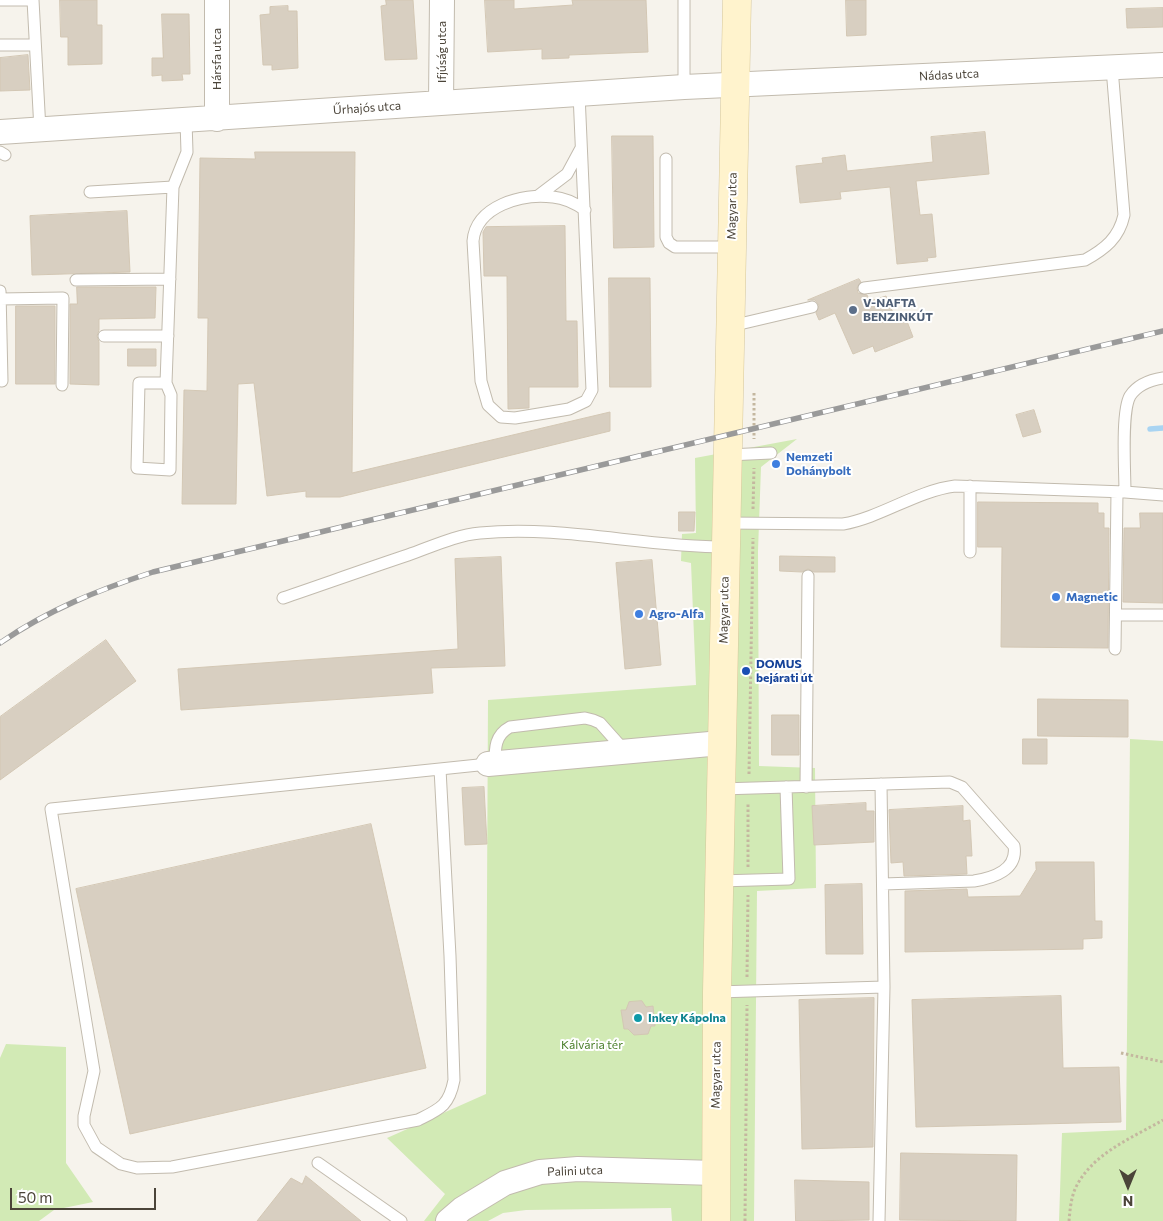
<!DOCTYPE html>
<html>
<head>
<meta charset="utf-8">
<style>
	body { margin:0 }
	#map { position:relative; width:1163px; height:1221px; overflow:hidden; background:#f6f3ec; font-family:Commissioner,sans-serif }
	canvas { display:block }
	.north { position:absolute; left:1103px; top:1161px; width:50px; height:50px; -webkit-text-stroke:4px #fff; paint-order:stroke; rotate:180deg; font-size:14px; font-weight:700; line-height:20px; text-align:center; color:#4b4439 }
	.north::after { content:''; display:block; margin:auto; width:18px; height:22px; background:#4b4439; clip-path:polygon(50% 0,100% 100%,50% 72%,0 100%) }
	.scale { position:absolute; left:10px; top:1188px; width:146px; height:22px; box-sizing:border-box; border:2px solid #4b4439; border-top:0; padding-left:6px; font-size:15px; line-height:18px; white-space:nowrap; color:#4b4439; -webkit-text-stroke:4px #fff; paint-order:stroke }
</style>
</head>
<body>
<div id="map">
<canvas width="1163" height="1221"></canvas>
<div class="north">N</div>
<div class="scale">50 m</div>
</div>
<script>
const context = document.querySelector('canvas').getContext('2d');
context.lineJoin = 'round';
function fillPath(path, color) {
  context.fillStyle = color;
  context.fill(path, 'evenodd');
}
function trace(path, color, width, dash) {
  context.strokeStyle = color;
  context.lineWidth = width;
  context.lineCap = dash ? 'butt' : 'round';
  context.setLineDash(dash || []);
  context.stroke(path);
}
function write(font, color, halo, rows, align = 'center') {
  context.font = font + ' Commissioner,sans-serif';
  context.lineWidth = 4;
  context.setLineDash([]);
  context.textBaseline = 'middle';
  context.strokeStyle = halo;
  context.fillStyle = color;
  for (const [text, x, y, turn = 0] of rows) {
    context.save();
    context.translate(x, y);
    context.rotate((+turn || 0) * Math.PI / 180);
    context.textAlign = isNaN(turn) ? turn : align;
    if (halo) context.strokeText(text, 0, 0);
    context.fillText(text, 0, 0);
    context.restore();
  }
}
const green = new Path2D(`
	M797,439L761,467L758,551L759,766L815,768L816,888L757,891L754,1221H672L671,1208L526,1210L503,1213L488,1221H424L445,1194L387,1138L486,1094L488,700L696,685L691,563L681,561L682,534L696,533L695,458Z
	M1130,739L1163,741V1221H1059L1062,1133L1126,1130Z
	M6,1044L66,1047V1163L93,1202L54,1210L39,1221H0V1058Z`);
const stream = new Path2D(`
	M1150,429L1163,428`);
const building = new Path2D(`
	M60,0H97V25H102V64L68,65V37H61Z
	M386,0H413L417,59L385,60L381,6L386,5Z
	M485,0H514V9L573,5L572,0H646L648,52L569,55V58L542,59V49L488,52Z
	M846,0H866V35L847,36Z
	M288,6V11H297L298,68L272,70V65H263L260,15L270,14V7Z
	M1163,8V27L1127,28L1126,9Z
	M162,14H189L190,74H182L183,80L162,81V75L152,76V58H163Z
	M28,55L30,90L0,91V58Z
	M985,132L989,174L916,181L920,215L932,214L936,257L927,258L928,261L897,264L890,187L840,192L841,199L800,203L796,166L823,163L822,158L845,155L847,171L933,162L931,137Z
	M612,136H653L654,247L614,248Z
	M255,152H355L352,473L610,412V431L340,497H306V491L267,496L254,383L238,384L236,504H182L184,390L207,391L208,318H198L200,158L255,159Z
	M127,211L130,272L32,275L30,216Z
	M565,226L566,321H577L578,387H529V408L508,409L507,276H484L483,232L486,227Z
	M609,278H650L651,387H610Z
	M859,279L861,282L857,288L858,293L867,295L870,301L886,296L896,320L905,316L913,337L875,352L873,346L853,354L835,313L819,320L816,313L819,305L815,300H808Z
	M77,287H156L155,318L99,319V330L97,336L99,342V385L70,384V304H77Z
	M16,306H55V384H16Z
	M128,349H156V366H128Z
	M1034,410L1041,432L1023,437L1016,415Z
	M978,502L1098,503V513H1104V528H1109L1108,648L1001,647L1002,547H978Z
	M679,512H695L694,531H679Z
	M1140,513H1163V603L1123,602L1124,528H1140Z
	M780,556L835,557V572H814L808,569L802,572L780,571Z
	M501,557L505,666L431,668L433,693L181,710L178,669L458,649L455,559Z
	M652,560L661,665L625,669L616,563Z
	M106,640L136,681L0,780V717Z
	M1038,699L1128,700V737L1038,736Z
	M772,715H799V755H772Z
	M1023,739H1047V764H1023Z
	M484,787L487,844L465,845L462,788Z
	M866,803V811H874V842L814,845L812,806Z
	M963,806V821L970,820L972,856H966L967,874L904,876L903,862L891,863L889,810Z
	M371,824L426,1068L130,1134L76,889Z
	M1036,862H1094L1095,921H1102V938L1083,939V949L905,952V891L967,889L968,897L1020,896L1036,870Z
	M862,884L863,954H826L825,885Z
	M1061,996L1063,1068L1119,1067L1121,1122L916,1127L912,1000Z
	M874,998L873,1147L802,1149L799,1000Z
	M642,1001L646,1007L653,1006L655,1026H651L648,1034L634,1035L628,1029H624L621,1010H626L629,1002Z
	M901,1153L1017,1155L1016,1221L900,1220Z
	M306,1176L361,1221H257L291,1178L302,1184Z
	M795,1180L869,1182V1220L796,1221Z`);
const path = new Path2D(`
	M754,393V439
	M753,509L754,468
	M749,774L753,538
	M748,867V803
	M747,977L748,895
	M1121,1053L1163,1062
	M745,1221L747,1005
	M1069,1221C1070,1210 1071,1197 1076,1187C1093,1153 1132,1138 1163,1120`);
const lane = new Path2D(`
	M0,0H33L40,130
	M0,45H35
	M684,87V0
	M579,94L592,390L586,401L569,409L515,418L501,417L488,405L481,381L473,241C476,206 522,193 553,197C565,198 575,203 585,210
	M0,152L5,155
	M666,159V237L669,243L675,247H731
	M90,192L173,187
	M538,196L567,174L581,148
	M76,280L170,279
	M864,288L1085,260C1105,249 1119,238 1124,215L1112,68
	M0,291L2,381
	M0,299L63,298L62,385
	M731,326L812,307
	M104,336H168
	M1163,378C1150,380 1138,384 1130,396C1121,412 1125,471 1125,492L1163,495
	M166,383H139L137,468L170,470L171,395L166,383L173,187L187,152L186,121
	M728,455L771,453
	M726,523L843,524C882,517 916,491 955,486L1125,492
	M970,552V486
	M283,598C324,584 366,569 408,555C431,547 456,535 480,533C562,525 643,547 725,547
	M1116,615H1163
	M1115,649L1117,492
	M495,763C495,748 495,735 510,727L585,718L593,720L600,723L625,751
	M440,769L450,956L454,1080C449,1106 440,1109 418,1120L172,1167L137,1168L121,1164L96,1147L84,1125V1116L94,1071L51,809L440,769L488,764
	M806,787L808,576
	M721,789L950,782L962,787L1014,846C1018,870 993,878 974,881L883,884
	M719,881L789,879L786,787
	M717,992L884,987
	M318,1163L401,1221
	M879,1221L884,987L881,784`);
const street = new Path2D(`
	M441,103L442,0
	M217,119V0
	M0,132L684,87L1163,65
	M488,764L721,743
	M448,1221L462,1209L505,1183L540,1172L578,1169L715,1173`);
const secondary = new Path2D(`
	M716,1221L717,992L737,0`);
const rail = new Path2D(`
	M0,643C48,610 98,590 153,572L1163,331`);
const markers = [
	[853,310,5,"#5c6f8a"],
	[776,464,5,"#3f7fe0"],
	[1056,597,5,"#3f7fe0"],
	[639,614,5,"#3f7fe0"],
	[746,671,5,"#1a4fb4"],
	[638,1018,5,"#0f9aa8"]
];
const streetNames = [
	["Ifjúság utca",442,52,-90],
	["Hársfa utca",217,59,-90],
	["Nádas utca",949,75,-3],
	["Űrhajós utca",367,108,-4],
	["Magyar utca",732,206,-89],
	["Magyar utca",724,610,-89],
	["Magyar utca",716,1075,-89],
	["Palini utca",575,1171,-2]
];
const serviceNames = [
	["V-NAFTA",863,303],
	["BENZINKÚT",863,317]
];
const shopNames = [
	["Nemzeti",786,457],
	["Dohánybolt",786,471],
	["Magnetic",1066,597],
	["Agro-Alfa",649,614]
];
const transitNames = [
	["DOMUS",756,664],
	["bejárati út",756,678]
];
const cultureNames = [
	["Inkey Kápolna",648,1018]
];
const parkNames = [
	["Kálvária tér",592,1045]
];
fillPath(green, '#d2eab5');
trace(stream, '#a9d4f2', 5.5);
fillPath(building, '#d8cfc1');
trace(building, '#d3c7b4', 1);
trace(lane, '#c2bbae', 13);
trace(street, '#c2bbae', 26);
trace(secondary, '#d6c79b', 29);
trace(path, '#c4b79f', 3, [2.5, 2.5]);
trace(lane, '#fff', 11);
trace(street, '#fff', 24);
trace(secondary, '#fff3cd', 28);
trace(rail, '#9a9a9a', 5.5);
trace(rail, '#fff', 4, [11]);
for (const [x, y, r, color] of markers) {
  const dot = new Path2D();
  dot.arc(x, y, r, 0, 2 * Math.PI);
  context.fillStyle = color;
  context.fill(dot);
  trace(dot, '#fff', 2);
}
write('12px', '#4b4439', '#fff', streetNames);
write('bold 12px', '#4e5e75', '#fff', serviceNames, 'left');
write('bold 12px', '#366cbe', '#fff', shopNames, 'left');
write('bold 12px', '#164399', '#fff', transitNames, 'left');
write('bold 12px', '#0d838f', '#fff', cultureNames, 'left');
write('12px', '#4a7f2a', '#fff', parkNames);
</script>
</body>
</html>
